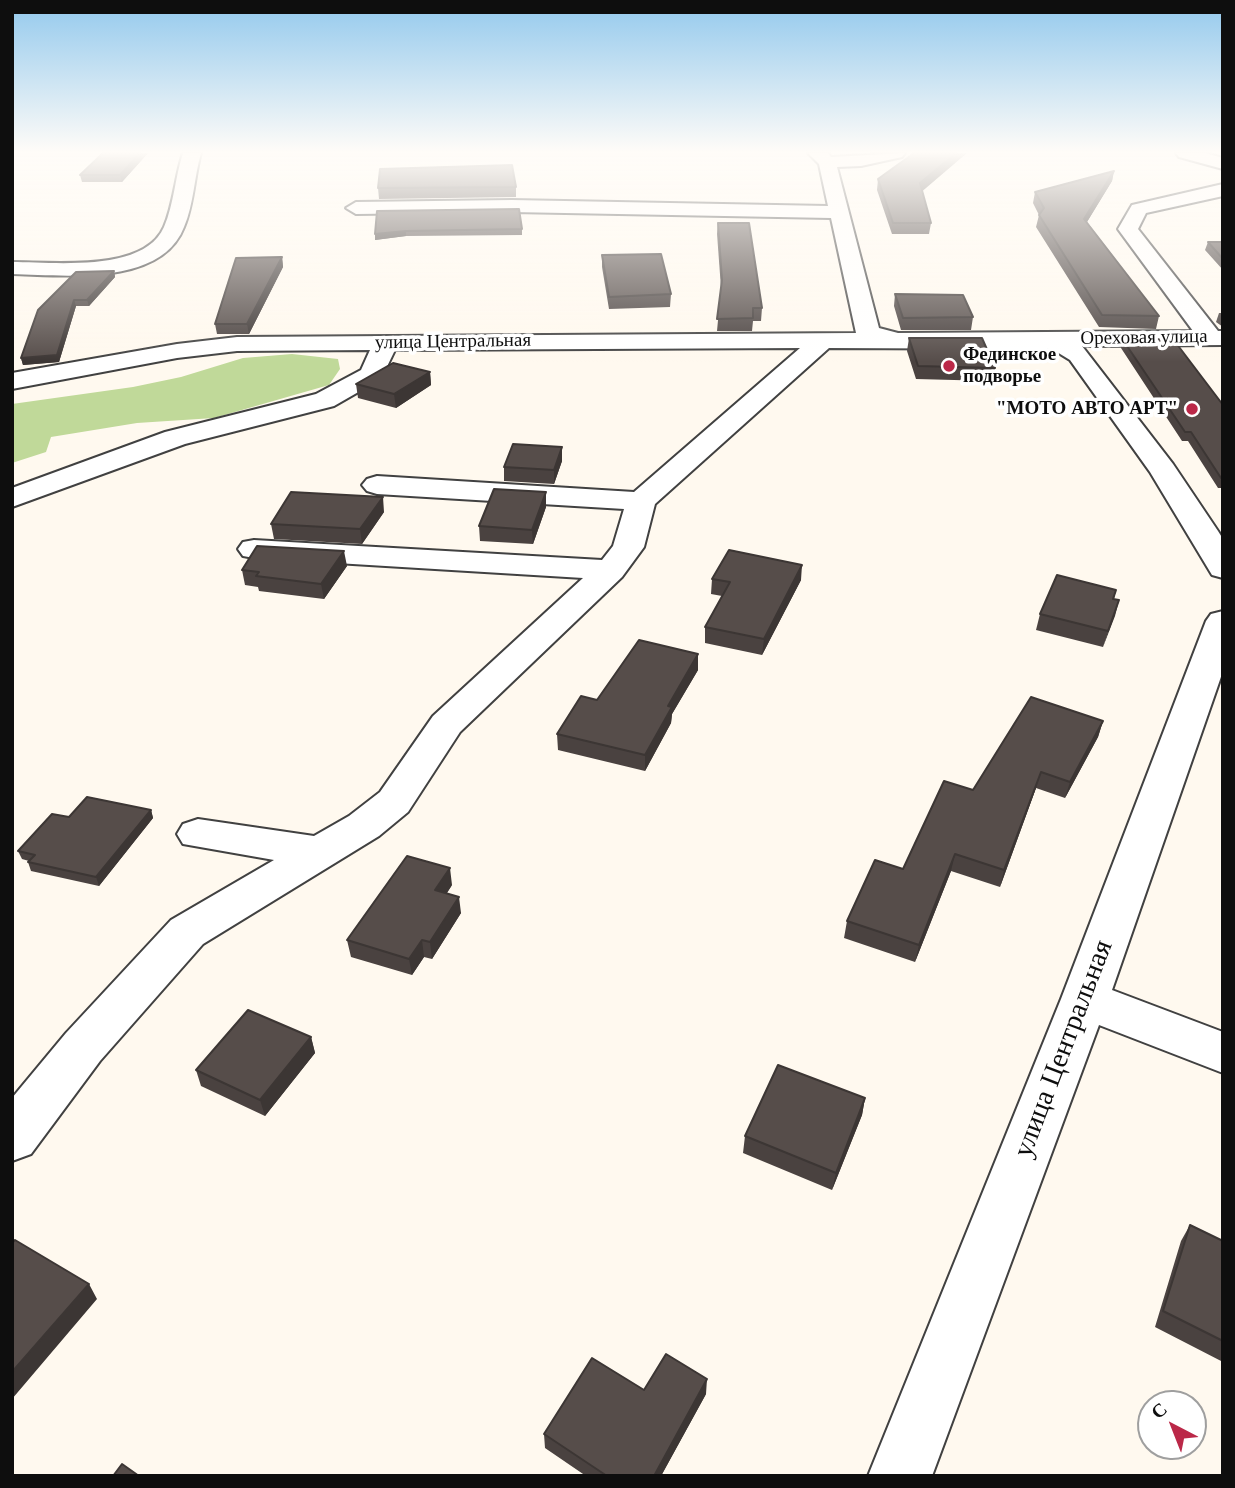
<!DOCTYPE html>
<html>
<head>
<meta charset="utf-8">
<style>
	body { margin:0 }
	#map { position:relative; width:1235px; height:1488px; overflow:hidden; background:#fff9ef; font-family:"Times New Roman",serif }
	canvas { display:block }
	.frame { position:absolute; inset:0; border:14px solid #0e0e0e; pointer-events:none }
	.north { position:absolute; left:1137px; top:1390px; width:70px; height:70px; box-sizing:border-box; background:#fff; border:2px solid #9f9f9f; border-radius:50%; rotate:318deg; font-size:19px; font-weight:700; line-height:28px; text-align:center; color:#0e0e0e }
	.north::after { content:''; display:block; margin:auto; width:24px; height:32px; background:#bb2848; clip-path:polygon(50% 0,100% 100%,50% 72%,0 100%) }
</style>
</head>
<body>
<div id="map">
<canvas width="1235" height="1488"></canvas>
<div class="frame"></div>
<div class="north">С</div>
</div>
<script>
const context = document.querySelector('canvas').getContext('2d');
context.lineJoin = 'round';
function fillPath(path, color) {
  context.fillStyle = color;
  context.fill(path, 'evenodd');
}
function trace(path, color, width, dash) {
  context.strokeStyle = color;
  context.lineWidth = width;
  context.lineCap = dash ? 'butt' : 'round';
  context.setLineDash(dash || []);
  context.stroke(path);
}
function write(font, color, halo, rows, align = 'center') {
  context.font = font + ' "Times New Roman",serif';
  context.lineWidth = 7;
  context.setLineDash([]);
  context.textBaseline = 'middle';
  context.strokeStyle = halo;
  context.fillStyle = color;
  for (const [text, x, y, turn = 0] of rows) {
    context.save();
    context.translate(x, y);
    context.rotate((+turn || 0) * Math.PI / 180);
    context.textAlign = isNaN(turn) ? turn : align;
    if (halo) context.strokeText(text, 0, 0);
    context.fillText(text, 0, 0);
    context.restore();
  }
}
const forest = new Path2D(`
	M292,354L338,359L340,369L329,385L214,418L137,423L51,437L46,452L12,463V404L133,387L181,377L243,358Z`);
const minor = new Path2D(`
	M183,153H201C194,177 194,204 184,227C161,287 63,275 12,274V262C53,262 144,273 164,227C174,204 175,177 183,153Z
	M808,153H828L831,157L905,153L902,157L861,166L837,167L879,328L898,333L1193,331L1118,229L1132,205L1223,184V196L1146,213L1138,229L1218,331H1223V345L1082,346L1173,464L1218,531L1223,539V578L1212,575L1150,472L1070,360L1052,349L829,348L655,504L644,547L622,577L460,732L408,812L379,836L203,944L100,1061L31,1154L12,1161V1098L66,1033L171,920L274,860L183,844L177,834L183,824L198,819L314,836L349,816L380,792L433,716L583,578L254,558L243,556L238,549L243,542L254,540L602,560L613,546L624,509L377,494L367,491L362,485L367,479L377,476L634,492L800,348L395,350L381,379L334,406L185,444L12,507V488L165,432L316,394L361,370L370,350L237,351L177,358L12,389V373L177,344L237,337L856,333L831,218L512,212L356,214L346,208L356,202L512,200L828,206L819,164Z
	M1176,153H1205L1223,158V169L1179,157Z
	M1223,611V671L1112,990L1223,1032V1073L1099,1025L932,1476H868L1061,999L1206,621L1211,614Z`);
const wall = new Path2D(`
	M103,153H148L122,182H82L80,175Z
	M1114,171L1112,181L1087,222L1159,316L1156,329L1099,327L1036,227L1039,215L1033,203L1035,192Z
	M878,179L922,191L931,223L929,234H892L877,190Z
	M516,187V197L379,199L378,188Z
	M377,211L522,229V235L406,236L375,240Z
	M718,223L762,308L761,321H753L752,331H717L721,288L717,234Z
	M1208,242H1223V270L1205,250Z
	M602,255L671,294L670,307L609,309L602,267Z
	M282,257L283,267L249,334H217L215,324Z
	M114,271L115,277L89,306H76L59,362L23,365L21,358L38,310Z
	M895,294L973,317L971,330H901L894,306Z
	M1219,313H1223V327L1216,322Z
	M909,338L995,368L992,381L916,379L907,351Z
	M1123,340L1223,405V488H1218L1188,441H1182L1121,348Z
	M430,372L431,385L396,408L358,398L356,384Z
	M562,447V461L554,484L504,481V467Z
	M546,492V507L533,544L480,541L479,526Z
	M384,512L362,544L274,539L271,524Z
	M347,566L324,599L259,591L258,587L245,585L242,570Z
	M712,579L801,580L762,655L705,643V627L722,596L711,594Z
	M1116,590L1114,599L1119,600L1103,647L1036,630L1040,614Z
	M698,654V670L672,714L671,723L645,771L558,750L557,734L597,700Z
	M1103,721L1098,737L1065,798L1036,788L1000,887L951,871L915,962L844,938L847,921L903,869L973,790Z
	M151,810L153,818L99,886L31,871L28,862L29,861L22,859L18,851L69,817Z
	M452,885L447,893L461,913L432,959L424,957L412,975L351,957L347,940Z
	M311,1037L315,1053L265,1116L201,1086L196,1070Z
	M865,1098L862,1115L832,1190L743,1153L745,1136Z
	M1190,1225L1223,1241V1362L1155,1327L1181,1241Z
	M706,1394L661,1476H586L545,1448L544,1434Z`);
const shadedWall = new Path2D(`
	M140,153H148L122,182L120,175Z
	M956,153H967L919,194L920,183Z
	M1114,171L1112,181L1082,230L1084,219Z
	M406,231V236L375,240V234Z
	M282,257L283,267L249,334L247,324Z
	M114,271L115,277L89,306L87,300Z
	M74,300L76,306L59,362L23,365L21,358Z
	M430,372L431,385L396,408L394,394Z
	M562,447V461L554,484V470Z
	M546,492V507L533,544L532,530Z
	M383,497L384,512L362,544L360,529Z
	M344,551L347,566L324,599L321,584Z
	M802,565L801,580L762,655L764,639Z
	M1119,600L1115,616L1103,647L1108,631Z
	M698,654V670L672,714L671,723L645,771V755L668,706Z
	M1103,721L1098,737L1065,798L1070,782Z
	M1041,772L1036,788L1000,887L1004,870Z
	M151,810L153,818L99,886L96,877Z
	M955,854L951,871L915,962L919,945Z
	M450,868L452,885L438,906L435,890Z
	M459,897L461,913L432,959L430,942Z
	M422,940L424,957L412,975L409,959Z
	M311,1037L315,1053L265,1116L260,1100Z
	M865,1098L862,1115L832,1190L836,1173Z
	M89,1284L97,1299L12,1399V1372Z
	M707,1379L706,1394L661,1476H654Z`);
const building = new Path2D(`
	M103,153H140L120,175H80Z
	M914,153H956L920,183L931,223H893L878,179Z
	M512,165L516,187L378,188L380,169Z
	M1114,171L1084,219L1159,316L1102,315L1039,215L1044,208L1035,192Z
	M519,209L522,229L406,231L375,234L377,211Z
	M718,223H749L762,308H753V318L717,319L722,280Z
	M1208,242H1223V259Z
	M661,254L671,294L609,297L602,255Z
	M282,257L247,324H215L236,258Z
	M114,271L87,300H74L57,355L21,358L38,310L76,272Z
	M895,294L963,295L973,317L903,318Z
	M909,338H982L995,368L918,366Z
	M1173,339L1223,405V478H1221L1191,432H1185L1123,340Z
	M393,363L430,372L394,394L356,384Z
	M513,444L562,447L554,470L504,467Z
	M494,489L546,492L532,530L479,526Z
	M291,492L383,497L360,529L271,524Z
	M257,546L344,551L321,584L256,576L259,572L242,570Z
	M729,550L802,565L764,639L705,627L730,582L712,579Z
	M1057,575L1116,590L1113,599L1119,600L1108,631L1040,614Z
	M639,640L698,654L668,706L672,707L645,755L557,734L581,696L597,700Z
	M1031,697L1103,721L1070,782L1041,772L1004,870L955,854L919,945L847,921L875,860L903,869L944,781L973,790Z
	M87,797L151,810L96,877L28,862L35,855L18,851L52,814L69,817Z
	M407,856L450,868L435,890L459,897L430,942L422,940L409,959L347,940Z
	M248,1010L311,1037L260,1100L196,1070Z
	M778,1065L865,1098L836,1173L745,1136Z
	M1190,1225L1223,1241V1341L1163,1311Z
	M15,1240L89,1284L12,1372V1243Z
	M666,1354L707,1379L654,1476H607L544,1434L592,1358L644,1390Z
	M122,1464L139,1476H113Z`);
const markers = [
	[949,366,7,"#bb2848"],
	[1192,409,7,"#bb2848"]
];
const farStreetnames = [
	["Ореховая улица",1144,338,-1],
	["улица Центральная",453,342,-1]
];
const farPoinames = [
	["Фединское",963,355],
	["подворье",963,377],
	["\"МОТО АВТО АРТ\"",1178,409,"right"]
];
const nearStreetnames = [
	["улица Центральная",1064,1049,-69]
];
fillPath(forest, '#c0d999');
trace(minor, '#414141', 4);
fillPath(minor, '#fff');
fillPath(wall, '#4a4240');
fillPath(shadedWall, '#3c3634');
fillPath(building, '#564d4a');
trace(building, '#3c3634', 2);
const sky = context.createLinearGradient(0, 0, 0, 362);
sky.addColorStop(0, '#93c9ed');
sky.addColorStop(0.42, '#fffcf8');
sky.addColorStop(1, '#fffcf800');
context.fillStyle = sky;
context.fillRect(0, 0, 1235, 362);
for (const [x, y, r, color] of markers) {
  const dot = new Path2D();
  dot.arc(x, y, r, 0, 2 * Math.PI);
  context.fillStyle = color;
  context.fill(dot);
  trace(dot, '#fff', 2.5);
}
write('19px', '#0e0e0e', '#fff', farStreetnames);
write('bold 19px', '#0e0e0e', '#fff', farPoinames, 'left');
write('28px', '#0e0e0e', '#fff', nearStreetnames);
</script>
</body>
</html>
